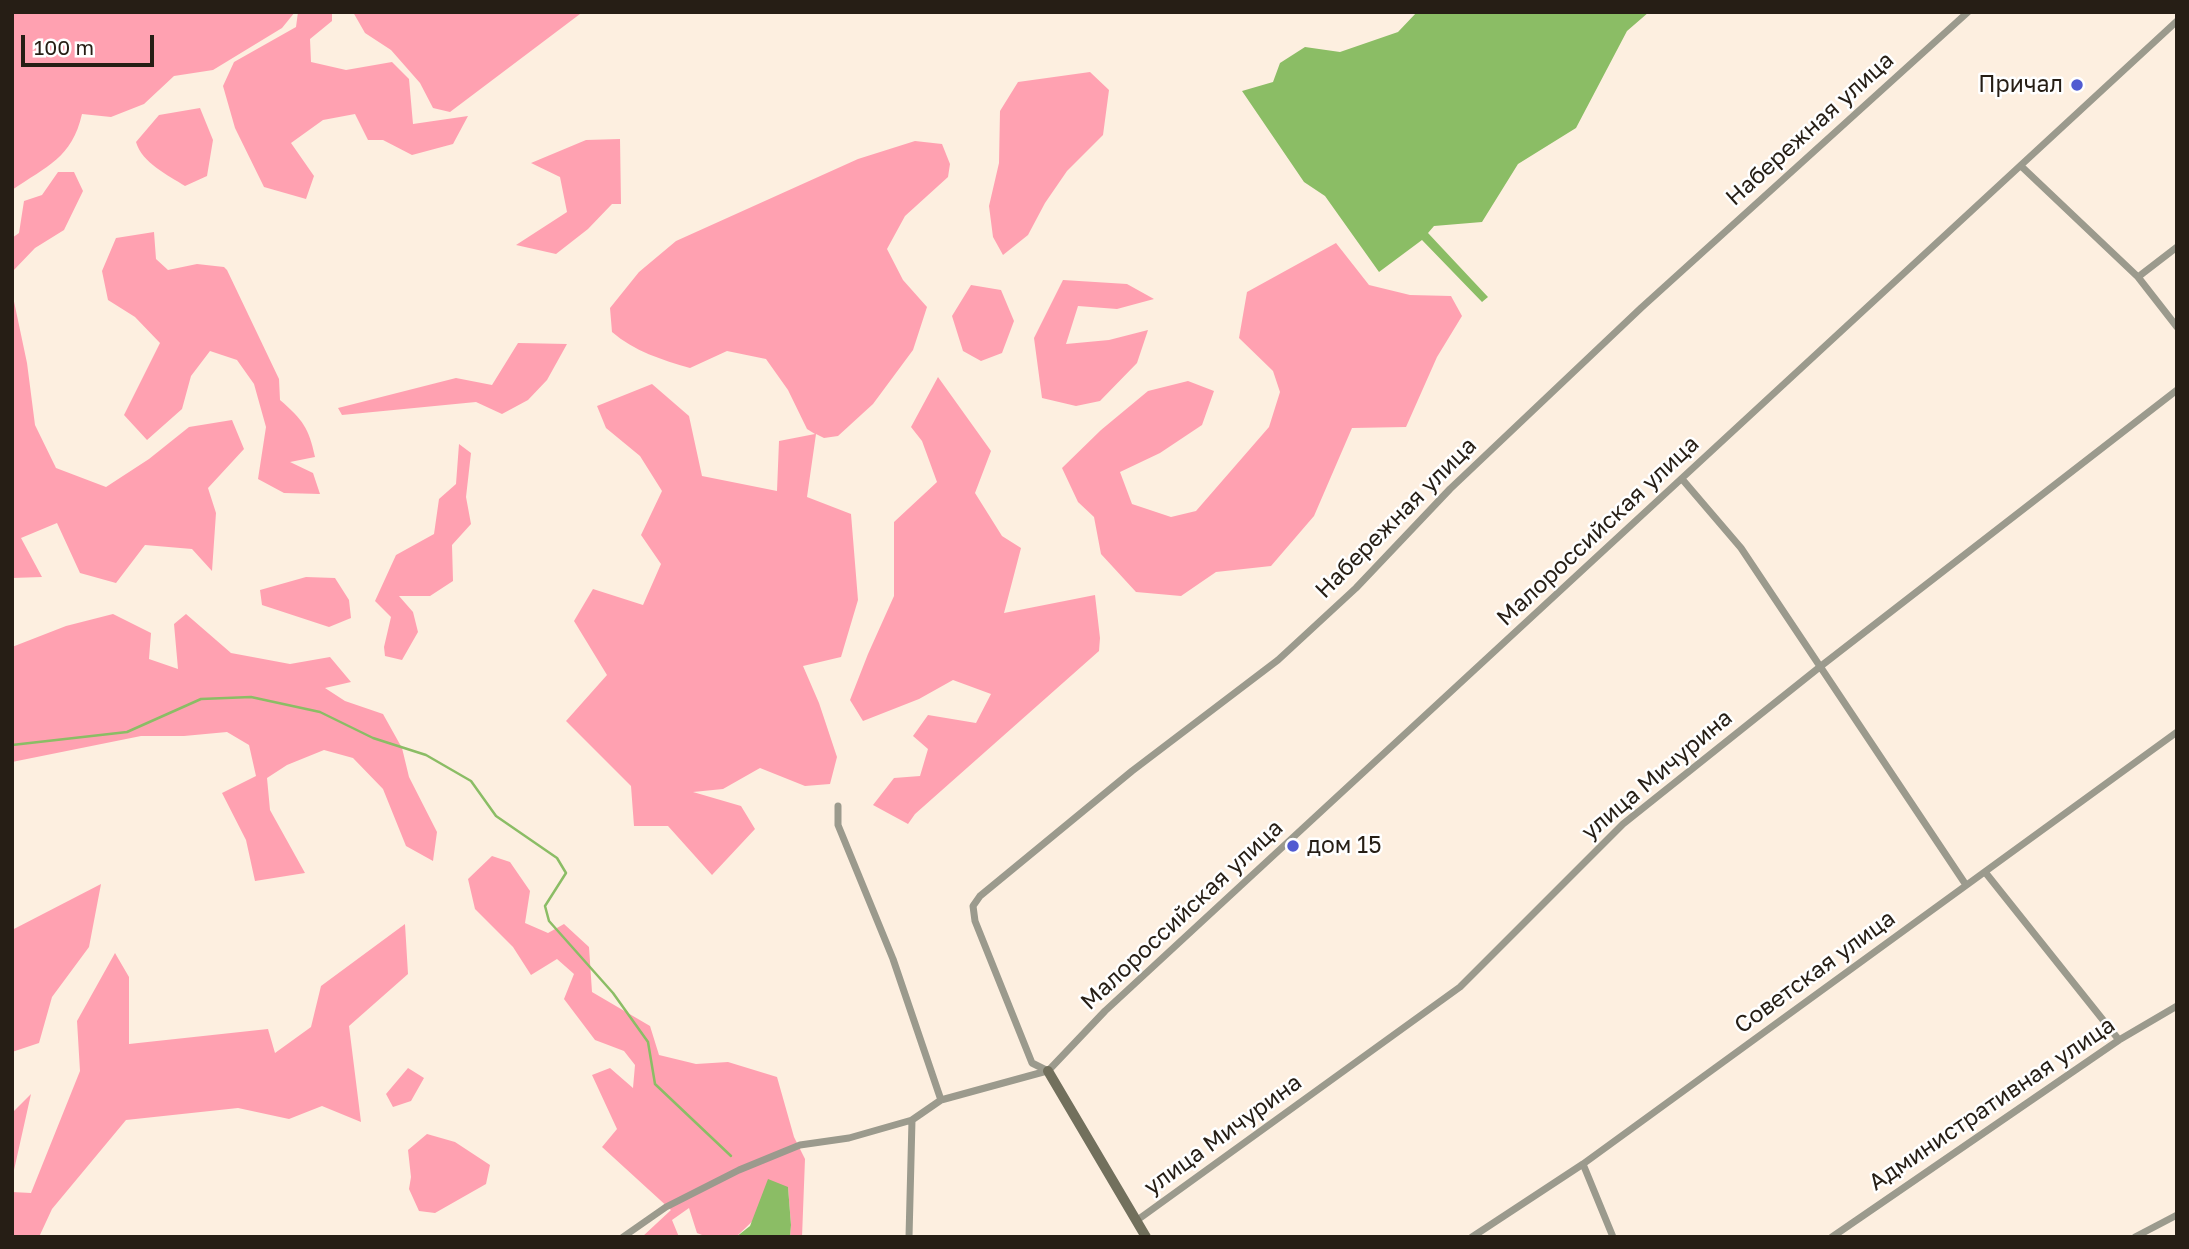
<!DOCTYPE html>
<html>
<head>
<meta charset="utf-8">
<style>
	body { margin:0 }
	#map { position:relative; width:2189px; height:1249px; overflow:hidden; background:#fdefe0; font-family:"Golos Text",sans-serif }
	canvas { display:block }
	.frame { position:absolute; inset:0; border:14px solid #261e15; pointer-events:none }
	.scale { position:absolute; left:21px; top:35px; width:133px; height:32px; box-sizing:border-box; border:4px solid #261e15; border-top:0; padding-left:9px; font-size:21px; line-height:24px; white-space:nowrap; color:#261e15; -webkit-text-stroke:5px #fff; paint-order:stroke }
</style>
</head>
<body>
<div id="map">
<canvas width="2189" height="1249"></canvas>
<div class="frame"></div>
<div class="scale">100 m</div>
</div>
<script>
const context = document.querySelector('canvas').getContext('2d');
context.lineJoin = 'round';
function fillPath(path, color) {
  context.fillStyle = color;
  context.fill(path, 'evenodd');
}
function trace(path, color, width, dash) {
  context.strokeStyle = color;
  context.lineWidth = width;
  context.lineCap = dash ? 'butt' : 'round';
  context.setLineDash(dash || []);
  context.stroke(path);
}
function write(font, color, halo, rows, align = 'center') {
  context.font = font + ' "Golos Text",sans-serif';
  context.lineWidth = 5;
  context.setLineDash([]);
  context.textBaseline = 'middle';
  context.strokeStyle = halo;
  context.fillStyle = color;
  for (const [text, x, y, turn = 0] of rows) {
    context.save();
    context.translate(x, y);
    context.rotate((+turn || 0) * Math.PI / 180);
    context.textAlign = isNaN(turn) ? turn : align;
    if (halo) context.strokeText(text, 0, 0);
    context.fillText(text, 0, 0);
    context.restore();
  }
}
const green = new Path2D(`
	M12,12H295L282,28L213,70L174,76L144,104L111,117L82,114C72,158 47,166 12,190Z
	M298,12H332V21L310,39L311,62L346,70L392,62L409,79L413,124L468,116L453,144L412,155L383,140H368L355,114L323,120L291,143L314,176L306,199L264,187L235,128L223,86L234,62L296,27Z
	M353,12H578L580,14L450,112L433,108L420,83L391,50L365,33Z
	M1090,72L1109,90L1103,135L1067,171L1045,203L1028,235L1003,255L993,237L989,206L999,163L1000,111L1018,82Z
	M200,108L213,140L207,176L185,186C168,175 142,163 136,142L159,115Z
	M620,139L621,204H612L588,229L556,254L516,245L567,212L560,177L531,163L586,140Z
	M915,141L942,144L950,164L948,177L905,216L887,249L903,280L927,307L913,350L873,404L838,436L824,438L816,434L807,497L851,514L858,600L841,657L803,666L819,703L837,757L830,784L805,786L760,768L723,789L693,792L741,806L755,829L712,875L668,826H634L631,786L566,721L607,675L574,621L593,589L643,605L661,564L641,535L662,491L640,456L606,428L597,406L652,384L689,416L702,476L777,491L779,441L815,434L807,429L788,390L766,359L727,351L690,368C662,360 634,351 612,332L610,308L639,272L676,241L858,159Z
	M58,172H74L83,191L64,230L35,248L12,272V238L19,233L24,201L42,195Z
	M154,232L156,259L168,270L197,264L224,267L227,270L279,379L280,400C303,420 309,428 315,457L290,462L313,473L320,494L284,493L258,479L266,427L254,384L237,360L210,351L191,376L182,409L147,440L124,415L160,343L135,317L108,300L102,271L116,238Z
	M1336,243L1369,285L1410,295L1451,296L1462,316L1437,357L1406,427L1352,428L1314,516L1271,566L1216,572L1181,596L1136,592L1101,554L1094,517L1078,502L1062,468L1101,430L1148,391L1188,381L1214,391L1202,425L1160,453L1120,472L1132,504L1171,517L1196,511L1269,427L1280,392L1273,371L1239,338L1247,292Z
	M1063,280L1127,284L1154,299L1117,309L1078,306L1066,344L1109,340L1148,330L1137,363L1100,401L1076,406L1042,398L1034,338Z
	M971,285L1001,290L1014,321L1002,353L981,361L963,351L952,316Z
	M12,292L27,363L35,425L56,468L106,487L149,459L189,427L232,420L244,449L208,488L216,513L212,571L192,549L145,545L116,583L80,573L57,523L21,538L42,577L12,578Z
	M518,343L567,344L547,380L528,400L502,414L476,402L342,415L338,408L456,378L492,385Z
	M938,377L991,451L975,493L1002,536L1021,548L1004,613L1095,595L1100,638L1099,651L915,814L908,824L873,805L894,778L920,776L928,749L913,736L928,715L976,723L991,694L953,680L919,699L863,721L850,700L868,654L894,596V522L937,482L922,441L911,427Z
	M459,444L471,453L466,497L471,524L452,545L453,581L430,596H399L413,612L418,632L402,660L385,656L384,647L391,617L375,601L396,555L434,534L439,499L456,484Z
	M306,577L335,578L349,600L351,618L329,627L262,605L260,590Z
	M113,614L151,633L149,659L178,669L174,624L186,614L231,653L290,664L330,657L351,682L325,688L345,701L383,714L402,748L409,777L437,832L433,861L406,846L383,789L353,758L324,750L287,765L267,778L270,810L305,873L255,881L246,840L222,793L256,776L249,745L227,732L184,736H141L12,762V647L66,626Z
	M492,856L510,862L530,891L525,923L548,933L564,924L589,947L592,992L650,1026L659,1055L696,1064L728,1062L777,1077L794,1137L805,1159L802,1237H790L791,1225L788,1187L736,1237H707L697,1233L689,1208L672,1220L679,1237H642L671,1210L602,1147L617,1129L592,1075L610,1068L633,1088L635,1065L624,1051L595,1040L564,999L574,974L557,959L531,975L513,947L475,909L468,879Z
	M101,884L89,947L52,997L39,1043L12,1052V930Z
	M405,924L408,974L349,1026L361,1122L322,1106L289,1119L238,1108L126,1120L52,1209L39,1237H12V1192L31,1193L80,1071L77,1021L115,953L129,977V1044L268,1029L275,1053L311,1027L321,986Z
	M408,1068L424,1078L411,1101L393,1107L386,1094Z
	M31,1094L12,1179V1113Z
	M427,1134L455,1142L490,1165L486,1184L435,1213L419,1211L409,1189L411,1177L408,1150Z`);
const water = new Path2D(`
	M1417,12H1649L1627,31L1576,128L1518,164L1482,222L1434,226L1428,233L1488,297L1482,302L1422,240L1379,272L1325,196L1304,182L1242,91L1273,82L1280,63L1305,47L1340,52L1398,32Z
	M768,1179L788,1187L791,1225L790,1237H736L750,1226Z`);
const stream = new Path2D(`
	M12,745L127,732L201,699L251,697L320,712L373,738L426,755L471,781L496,816L557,858L566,873L545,906L549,921L613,993L648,1042L655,1084L731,1156`);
const street = new Path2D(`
	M2021,166L2138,277L2177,327
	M2138,277L2177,247
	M1682,479L1741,548L1966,885
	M838,806V825L893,959L941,1100
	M1985,872L2119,1040
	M1048,1071L1105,1011L2177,21
	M1048,1071L1032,1063L975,921L973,906L980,896L1132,771L1278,660L1356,588L1450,489L1641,308L1968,12
	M1583,1164L1613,1237
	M1136,1221L1460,987L1623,824L1821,666L2177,390
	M623,1237L666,1207L739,1170L800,1145L849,1138L912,1120L941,1100L1047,1071
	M909,1237L912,1120
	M1472,1237L1583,1164L2177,732
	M1832,1237L2119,1040L2177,1006
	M2135,1237L2177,1215`);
const secondary = new Path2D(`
	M1048,1071L1146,1237`);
const markers = [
	[2077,85,7,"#515bd1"],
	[1293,846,7,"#515bd1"]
];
const poiNames = [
	["Причал",2063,85],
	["дом 15",1307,846,"left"]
];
const streetNames = [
	["Набережная улица",1810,129,-42],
	["Набережная улица",1396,518,-45],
	["Малороссийская улица",1598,531,-43],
	["улица Мичурина",1657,775,-40],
	["Малороссийская улица",1182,915,-43],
	["Советская улица",1815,972,-36],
	["Административная улица",1992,1104,-34],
	["улица Мичурина",1223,1135,-36]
];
fillPath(green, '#ffa1b1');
fillPath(water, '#8bbd65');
trace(stream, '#8bbd65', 2.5);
trace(street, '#9b9a8d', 7);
trace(secondary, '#72705d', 10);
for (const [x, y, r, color] of markers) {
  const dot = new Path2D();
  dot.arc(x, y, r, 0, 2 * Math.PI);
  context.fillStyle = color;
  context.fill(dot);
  trace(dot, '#fff', 2.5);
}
write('23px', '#261e15', '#fff', poiNames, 'right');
write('23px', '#261e15', '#fff', streetNames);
</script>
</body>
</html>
